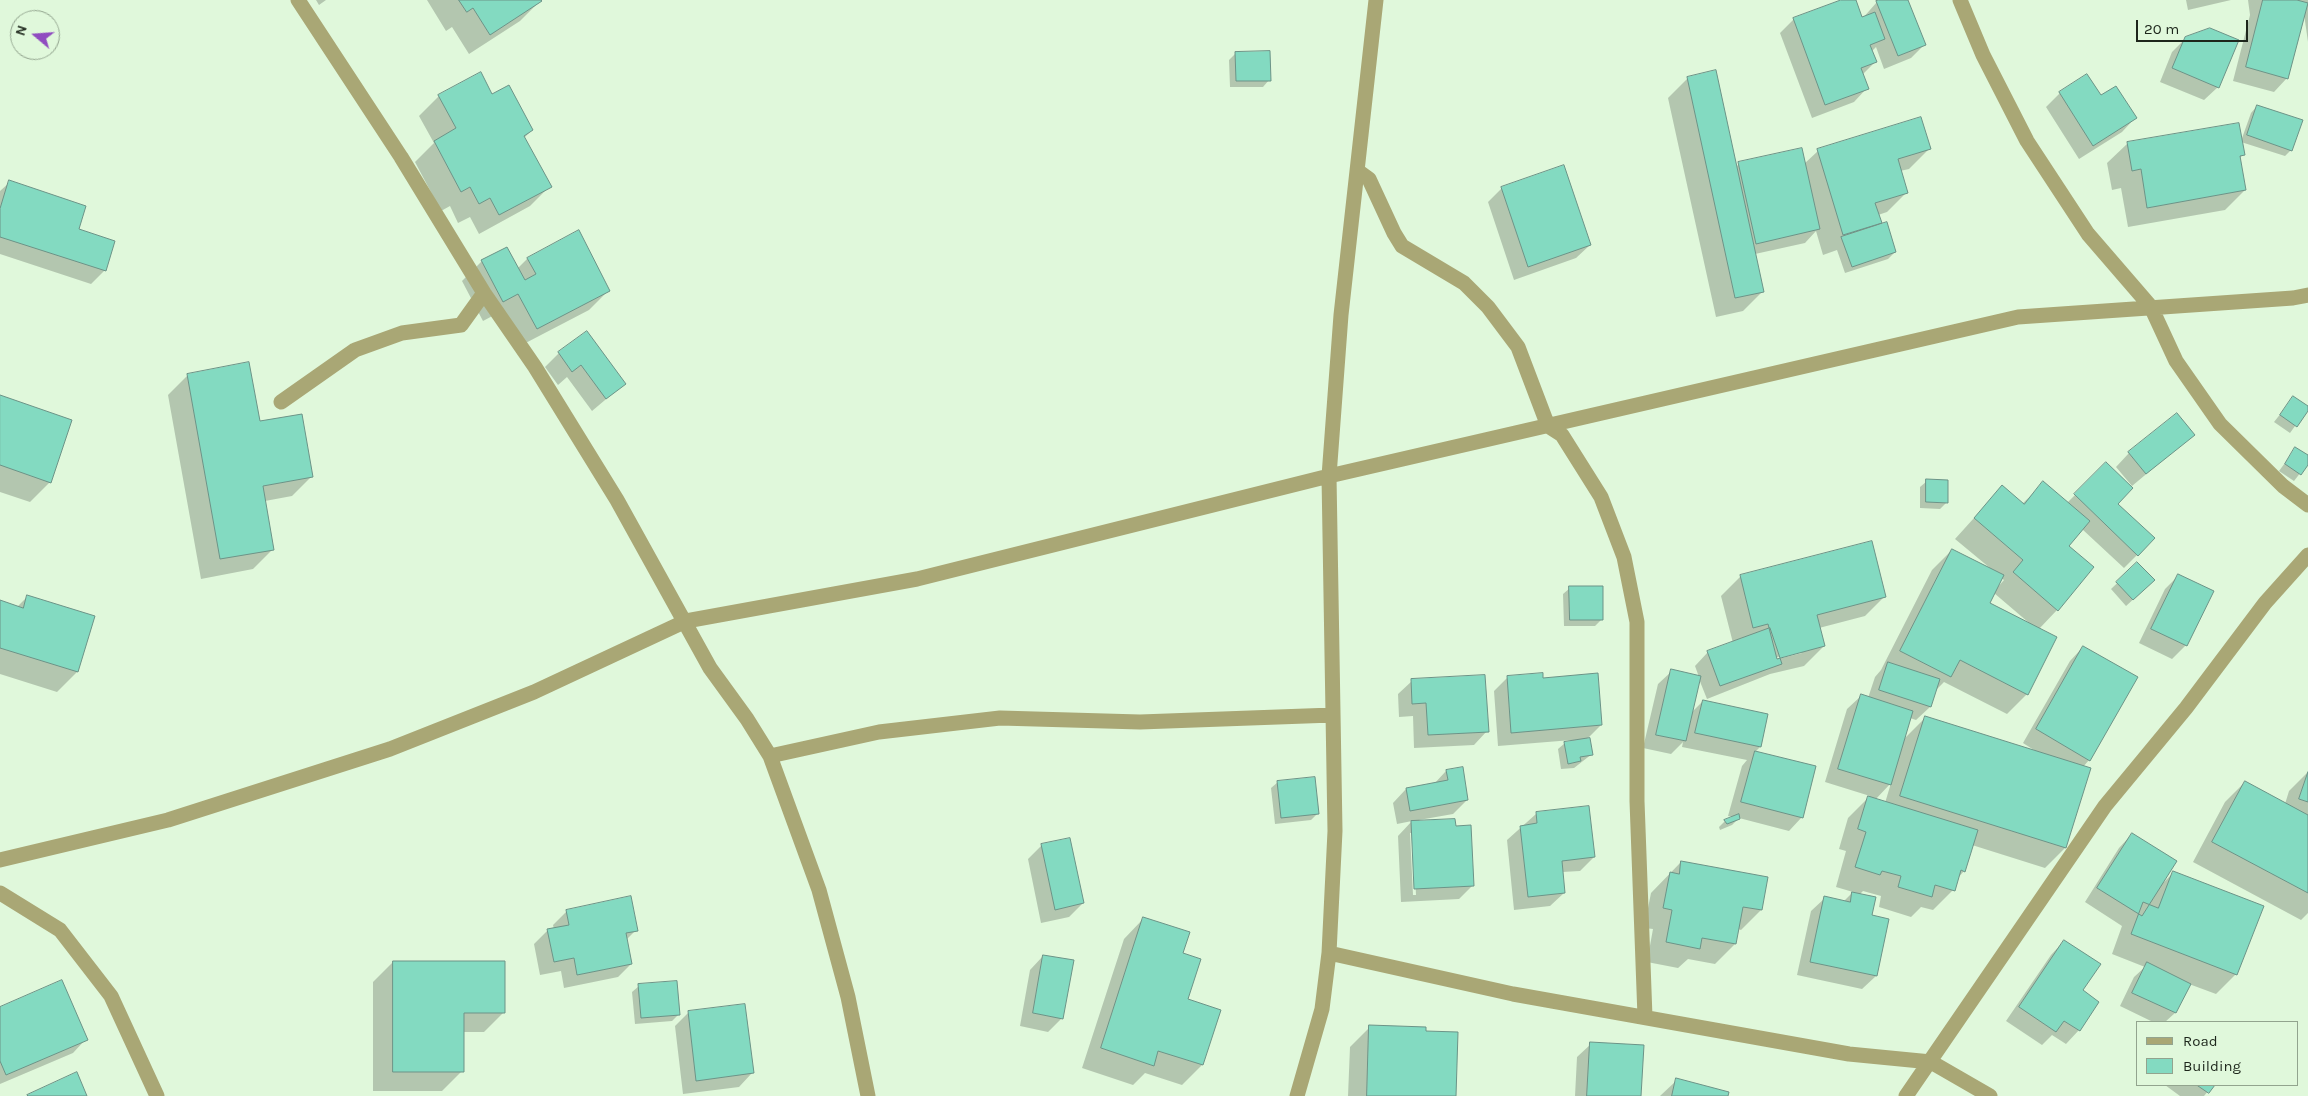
<!DOCTYPE html>
<html>
<head>
<meta charset="utf-8">
<style>
	body { margin:0 }
	#map { position:relative; width:2308px; height:1096px; overflow:hidden; background:#e0f8db; font-family:Karla,sans-serif }
	canvas { display:block }
	.legend { position:absolute; left:2136px; top:1021px; width:162px; height:65px; box-sizing:border-box; background:#e0f8db; border:1px solid #92a48e; margin:0; padding:6px 9px; list-style:none; font-size:15px; color:#1d261b }
	.legend li { display:flex; align-items:center; gap:10px; height:25px }
	.legend b { width:25px; border:1px solid #92a48e }
	.north { position:absolute; left:10px; top:10px; width:50px; height:50px; box-sizing:border-box; background:#e0f8db; border:1px solid #92a48e; border-radius:50%; rotate:288deg; font-size:14px; font-weight:700; line-height:20px; text-align:center; color:#1d261b }
	.north::after { content:''; display:block; margin:auto; width:18px; height:22px; background:#904cc0; clip-path:polygon(50% 0,100% 100%,50% 72%,0 100%) }
	.scale { position:absolute; left:2136px; top:20px; width:112px; height:22px; box-sizing:border-box; border:2px solid #1d261b; border-top:0; padding-left:6px; font-size:15px; line-height:18px; white-space:nowrap; color:#1d261b; -webkit-text-stroke:4px #e0f8db; paint-order:stroke }
</style>
</head>
<body>
<div id="map">
<canvas width="2308" height="1096"></canvas>
<ul class="legend">
<li><b style="height:6px;background:#a9a775"></b>Road</li>
<li><b style="height:14px;background:#83dac1"></b>Building</li>
</ul>
<div class="north">N</div>
<div class="scale">20 m</div>
</div>
<script>
const context = document.querySelector('canvas').getContext('2d');
context.lineJoin = 'round';
function fillPath(path, color) {
  context.fillStyle = color;
  context.fill(path, 'evenodd');
}
function trace(path, color, width, dash) {
  context.strokeStyle = color;
  context.lineWidth = width;
  context.lineCap = dash ? 'butt' : 'round';
  context.setLineDash(dash || []);
  context.stroke(path);
}
const shadow = new Path2D(`
	M316,0H326L319,5Z
	M427,0H539L540,1L520,21L469,54L452,27L446,31Z
	M1845,0H1855L1862,19L1877,2L1882,0H1906L1924,45L1911,58L1884,69L1876,47L1871,52L1875,62L1862,75L1867,88L1854,102L1812,118L1780,33L1794,19Z
	M2186,0H2231L2188,10Z
	M2248,0H2308V42L2304,14L2287,78L2274,92L2233,81L2250,15Z
	M2186,38L2218,87L2204,100L2160,82L2172,52Z
	M1235,54L1269,80L1263,87H1230L1229,60Z
	M2087,76L2100,97L2135,118L2122,132L2079,159L2046,107L2060,93Z
	M1688,78L1736,167L1739,164H1804L1818,151L1929,149L1909,169L1900,171L1907,192L1887,212L1878,215L1880,223L1876,227L1895,252L1888,259L1845,273L1837,250L1823,255L1816,231L1805,243L1755,254L1763,291L1743,311L1716,317L1668,98Z
	M492,95L532,130L524,138L550,186L530,206L479,234L470,217L458,223L450,206L441,211L415,162L434,143L419,116L439,96Z
	M2257,106L2291,150L2285,156L2241,142L2243,154L2240,158L2245,190L2225,210L2128,227L2121,188L2112,190L2107,163L2127,144L2238,124L2241,141L2251,113Z
	M10,182L77,230L114,242L104,271L91,284L0,254V191Z
	M1502,188L1590,245L1576,258L1514,280L1488,202Z
	M527,259L609,290L589,310L516,348L498,313L483,321L462,281L482,261L517,269Z
	M587,333L624,384L592,411L567,377L558,385L545,367L559,353Z
	M188,375L259,423L312,476L292,496L265,501L273,549L253,569L201,579L168,395Z
	M0,396L50,482L30,502L0,492Z
	M2293,398L2308,408L2290,433L2274,422Z
	M2193,435L2132,486L2116,467L2129,453Z
	M2296,448L2308,456V463L2294,481L2279,471Z
	M2106,464L2116,504L2153,539L2124,568L2082,529L2068,546L2057,610L2039,629L2027,694L2007,714L1944,682L1935,691L1930,707L1916,720L1910,718L1903,740L1926,717L2037,752L2023,743L2070,661L2083,647L2089,760L2083,767L2089,768L2065,848L2045,868L1972,845L1964,871L1957,879L1953,890L1933,910L1921,907L1911,917L1879,907L1881,896L1863,891L1859,895L1870,916L1876,976L1862,989L1797,975L1811,911L1825,898L1843,902L1853,892L1836,887L1846,851L1839,849L1848,818L1870,796L1825,782L1847,709L1861,696L1868,698L1875,677L1881,670L1932,570L1952,550L1990,568L1955,539L2002,487L2022,504L2044,483L2067,503ZM2001,578L2004,580L1996,589ZM1994,593L2028,622V623L1989,603ZM1891,783L1885,803L1875,800Z
	M1927,481L1947,502L1940,509L1920,508V487Z
	M2137,564L2147,587L2126,606L2111,589Z
	M2179,575L2212,592L2186,645L2172,659L2139,643L2165,589Z
	M1741,576L1885,596L1865,616L1819,628L1824,646L1804,666L1770,674L1707,699L1699,679L1691,713L1703,701L1760,747L1755,752L1802,817L1789,831L1739,818L1732,825L1720,830L1719,827L1725,821L1734,817L1728,816L1742,766L1747,760L1682,747L1683,742L1671,754L1643,748L1658,684L1672,671L1699,677L1695,666L1708,652L1733,643L1721,596ZM1802,651V653L1774,660V658Z
	M1570,588L1602,619L1595,626H1564L1563,594Z
	M28,596L94,617L77,672L57,692L0,674V602L17,607Z
	M1507,678L1601,725L1586,740L1592,754L1574,768L1561,769L1558,749L1565,743L1573,742L1572,740L1498,746L1494,691Z
	M1412,681L1487,731L1474,745L1414,748L1413,716L1399,717L1398,694Z
	M1462,769L1467,800L1453,814L1419,820L1472,886L1459,899L1401,902L1398,836L1412,821L1397,824L1393,803L1406,789L1434,784L1446,771ZM1410,833H1413L1416,895H1413Z
	M2308,772V913L2301,920L2193,862L2225,802L2245,782L2285,804L2289,791Z
	M1278,782L1318,813L1311,820L1275,824L1271,788Z
	M1588,807L1594,857L1580,871L1562,872L1564,893L1550,906L1514,910L1507,840L1536,814Z
	M2132,834L2161,885L2174,872L2236,974L2216,994L2189,984L2175,1013L2165,1022H2153L2120,1006L2134,977L2145,967L2112,954L2122,926L2085,902L2119,848Z
	M1042,845L1083,903L1069,917L1041,923L1028,859Z
	M1681,862L1761,910L1741,930L1738,929L1735,944L1715,964L1688,959L1678,968L1647,962L1653,929L1644,928L1651,893Z
	M567,911L636,930L626,940L631,964L618,977L564,988L561,971L540,975L534,944L548,930L554,929L553,925Z
	M1143,919L1182,953L1187,1000L1220,1011L1202,1065L1182,1085L1145,1073L1133,1085L1082,1068L1124,939Z
	M2064,941L2082,991L2079,1030L2066,1044L2052,1035L2042,1045L2006,1021L2051,955Z
	M1043,956L1062,1018L1048,1032L1020,1026L1030,970Z
	M393,962L504,1012L484,1032H463L462,1071L442,1091H373V982Z
	M639,986L679,1014L672,1021L635,1024L632,992Z
	M0,1008L86,1039L73,1053L0,1084Z
	M688,1013L752,1073L739,1087L683,1094L675,1026Z
	M1370,1027L1425,1033L1454,1096H1348L1350,1047Z
	M1591,1044L1640,1096H1575L1577,1057Z
	M1677,1080L1726,1096H1660Z
	M2165,1085H2213L2204,1096H2180Z`);
const building = new Path2D(`
	M459,0H541L542,1L490,35L473,8L467,12Z
	M1841,0H1856L1862,17L1875,12L1885,39L1870,45L1877,62L1861,68L1869,89L1825,105L1793,18Z
	M1879,0H1908L1926,45L1898,56L1876,1Z
	M2263,0H2297L2308,3L2288,79L2246,67Z
	M2210,28L2239,40L2219,88L2172,68L2185,37Z
	M1270,51L1271,81H1236L1235,52Z
	M1716,70L1764,292L1735,298L1687,77Z
	M481,72L492,94L509,85L533,130L524,136L552,187L499,215L490,198L479,204L470,187L461,192L434,141L456,128L438,95Z
	M2087,74L2101,95L2116,86L2137,118L2093,146L2059,92Z
	M2257,105L2303,120L2292,151L2247,135Z
	M1921,117L1931,149L1898,159L1908,193L1875,203L1882,223L1843,235L1817,149Z
	M2239,123L2245,155L2240,156L2246,190L2147,208L2141,169L2132,171L2127,142Z
	M1802,148L1820,229L1756,244L1738,162Z
	M1564,165L1591,245L1528,267L1501,187Z
	M9,180L86,206L79,229L115,241L106,271L0,237V209Z
	M1887,222L1896,252L1852,267L1841,237Z
	M579,230L610,291L537,329L518,294L503,302L481,260L507,247L525,280L536,274L527,258Z
	M587,331L626,384L606,399L581,365L572,372L558,352Z
	M249,362L260,421L302,414L313,477L263,486L274,550L220,559L187,374Z
	M0,395L72,420L51,483L0,465Z
	M2293,396L2308,406V411L2297,427L2280,415Z
	M2177,413L2195,435L2146,474L2128,452Z
	M2295,447L2308,455V465L2301,475L2285,464Z
	M2106,462L2133,488L2118,504L2155,538L2138,556L2074,494Z
	M1926,479L1948,480V503L1926,502Z
	M2043,481L2090,521L2069,546L2094,567L2058,611L2013,572L2023,560L1974,518L2002,485L2024,504Z
	M1872,541L1886,597L1817,615L1825,646L1777,659L1768,624L1753,628L1740,575Z
	M1952,549L2004,575L1990,603L2057,637L2028,695L1960,660L1951,677L1900,651Z
	M2137,562L2155,580L2133,600L2116,582Z
	M2178,574L2214,591L2187,646L2151,629Z
	M1569,586H1603V620H1570Z
	M27,595L95,616L78,672L0,648V600L23,608Z
	M1770,628L1782,664L1720,686L1707,651Z
	M2083,646L2138,677L2090,761L2036,729Z
	M1888,662L1940,679L1931,707L1879,690Z
	M1671,669L1701,676L1686,741L1656,735Z
	M1543,673V678L1598,673L1602,725L1511,733L1507,676Z
	M1485,675L1489,732L1428,735L1426,703L1412,704L1411,679Z
	M1861,694L1913,711L1891,785L1838,769Z
	M1703,700L1768,714L1761,747L1695,733Z
	M1925,716L2091,768L2066,848L1900,796Z
	M1590,738L1593,755L1580,757L1581,761L1568,764L1564,742Z
	M1755,751L1816,766L1803,818L1741,802Z
	M1463,767L1468,800L1410,811L1406,788L1448,780L1446,770Z
	M2308,772V802L2299,799Z
	M1315,777L1319,814L1281,818L1277,781Z
	M2245,781L2308,815V893L2212,842Z
	M1868,796L1978,830L1965,872L1961,870L1955,891L1935,885L1932,897L1898,887L1901,876L1882,871L1880,875L1855,867L1866,832L1858,829Z
	M1589,806L1595,857L1562,861L1565,893L1528,897L1520,826L1537,823L1536,812Z
	M1739,814L1740,819L1727,824L1724,820Z
	M1455,819L1456,826L1471,825L1474,886L1414,889L1411,821Z
	M2132,833L2177,861L2142,916L2097,888Z
	M1070,838L1084,903L1055,910L1041,844Z
	M1681,861L1768,877L1762,910L1743,907L1736,944L1702,938L1700,949L1666,942L1672,910L1663,908L1670,872L1679,874Z
	M2173,871L2264,906L2237,975L2131,934L2143,902L2158,908Z
	M1852,892L1876,897L1872,915L1889,919L1877,976L1810,962L1824,896L1850,902Z
	M631,896L638,931L626,933L632,964L577,975L574,958L554,962L547,929L569,925L566,910Z
	M1143,917L1190,932L1183,953L1201,959L1188,999L1221,1010L1203,1065L1158,1051L1154,1066L1101,1048Z
	M2064,940L2101,964L2083,990L2099,1002L2080,1031L2064,1021L2056,1032L2019,1007Z
	M1043,955L1074,960L1063,1019L1033,1013Z
	M393,961H505V1013H464V1072H393Z
	M2147,962L2191,984L2176,1013L2132,993Z
	M62,980L88,1040L6,1075L0,1061V1007Z
	M677,981L680,1015L641,1018L638,984Z
	M745,1004L754,1073L696,1081L688,1011Z
	M1369,1025L1426,1027V1031L1458,1032L1456,1096H1367Z
	M1590,1042L1644,1045L1641,1096H1587Z
	M77,1072L87,1096H28L27,1095Z
	M1676,1078L1729,1092L1728,1096H1672Z
	M2197,1085H2215L2209,1093Z`);
const minor = new Path2D(`
	M298,0L401,157L484,293L535,367L617,500L710,668L747,719L770,756L819,890L848,997L868,1096
	M1960,0L1983,55L2027,141L2088,234L2151,307L2176,361L2220,424L2283,486L2308,505
	M1358,171L1369,179L1394,233L1402,246L1464,283L1488,307L1518,347L1548,426L1562,435L1601,497L1624,557L1637,622V801L1645,1017
	M281,402L355,350L402,333L461,325L484,293
	M770,756L879,732L1000,718L1140,722L1333,715
	M0,860L168,820L390,749L534,692L686,621L917,579L1329,476L2018,317L2293,298L2308,295
	M0,893L60,930L111,996L157,1096
	M1329,953L1513,994L1849,1054L1931,1062L1990,1096
	M1297,1096L1322,1009L1329,953L1335,831L1329,476L1341,315L1376,0
	M1906,1096L2105,806L2186,708L2265,603L2308,555`);
fillPath(shadow, '#0003');
fillPath(building, '#83dac1');
trace(building, '#6c9387', 1);
trace(minor, '#a9a775', 15);
</script>
</body>
</html>
